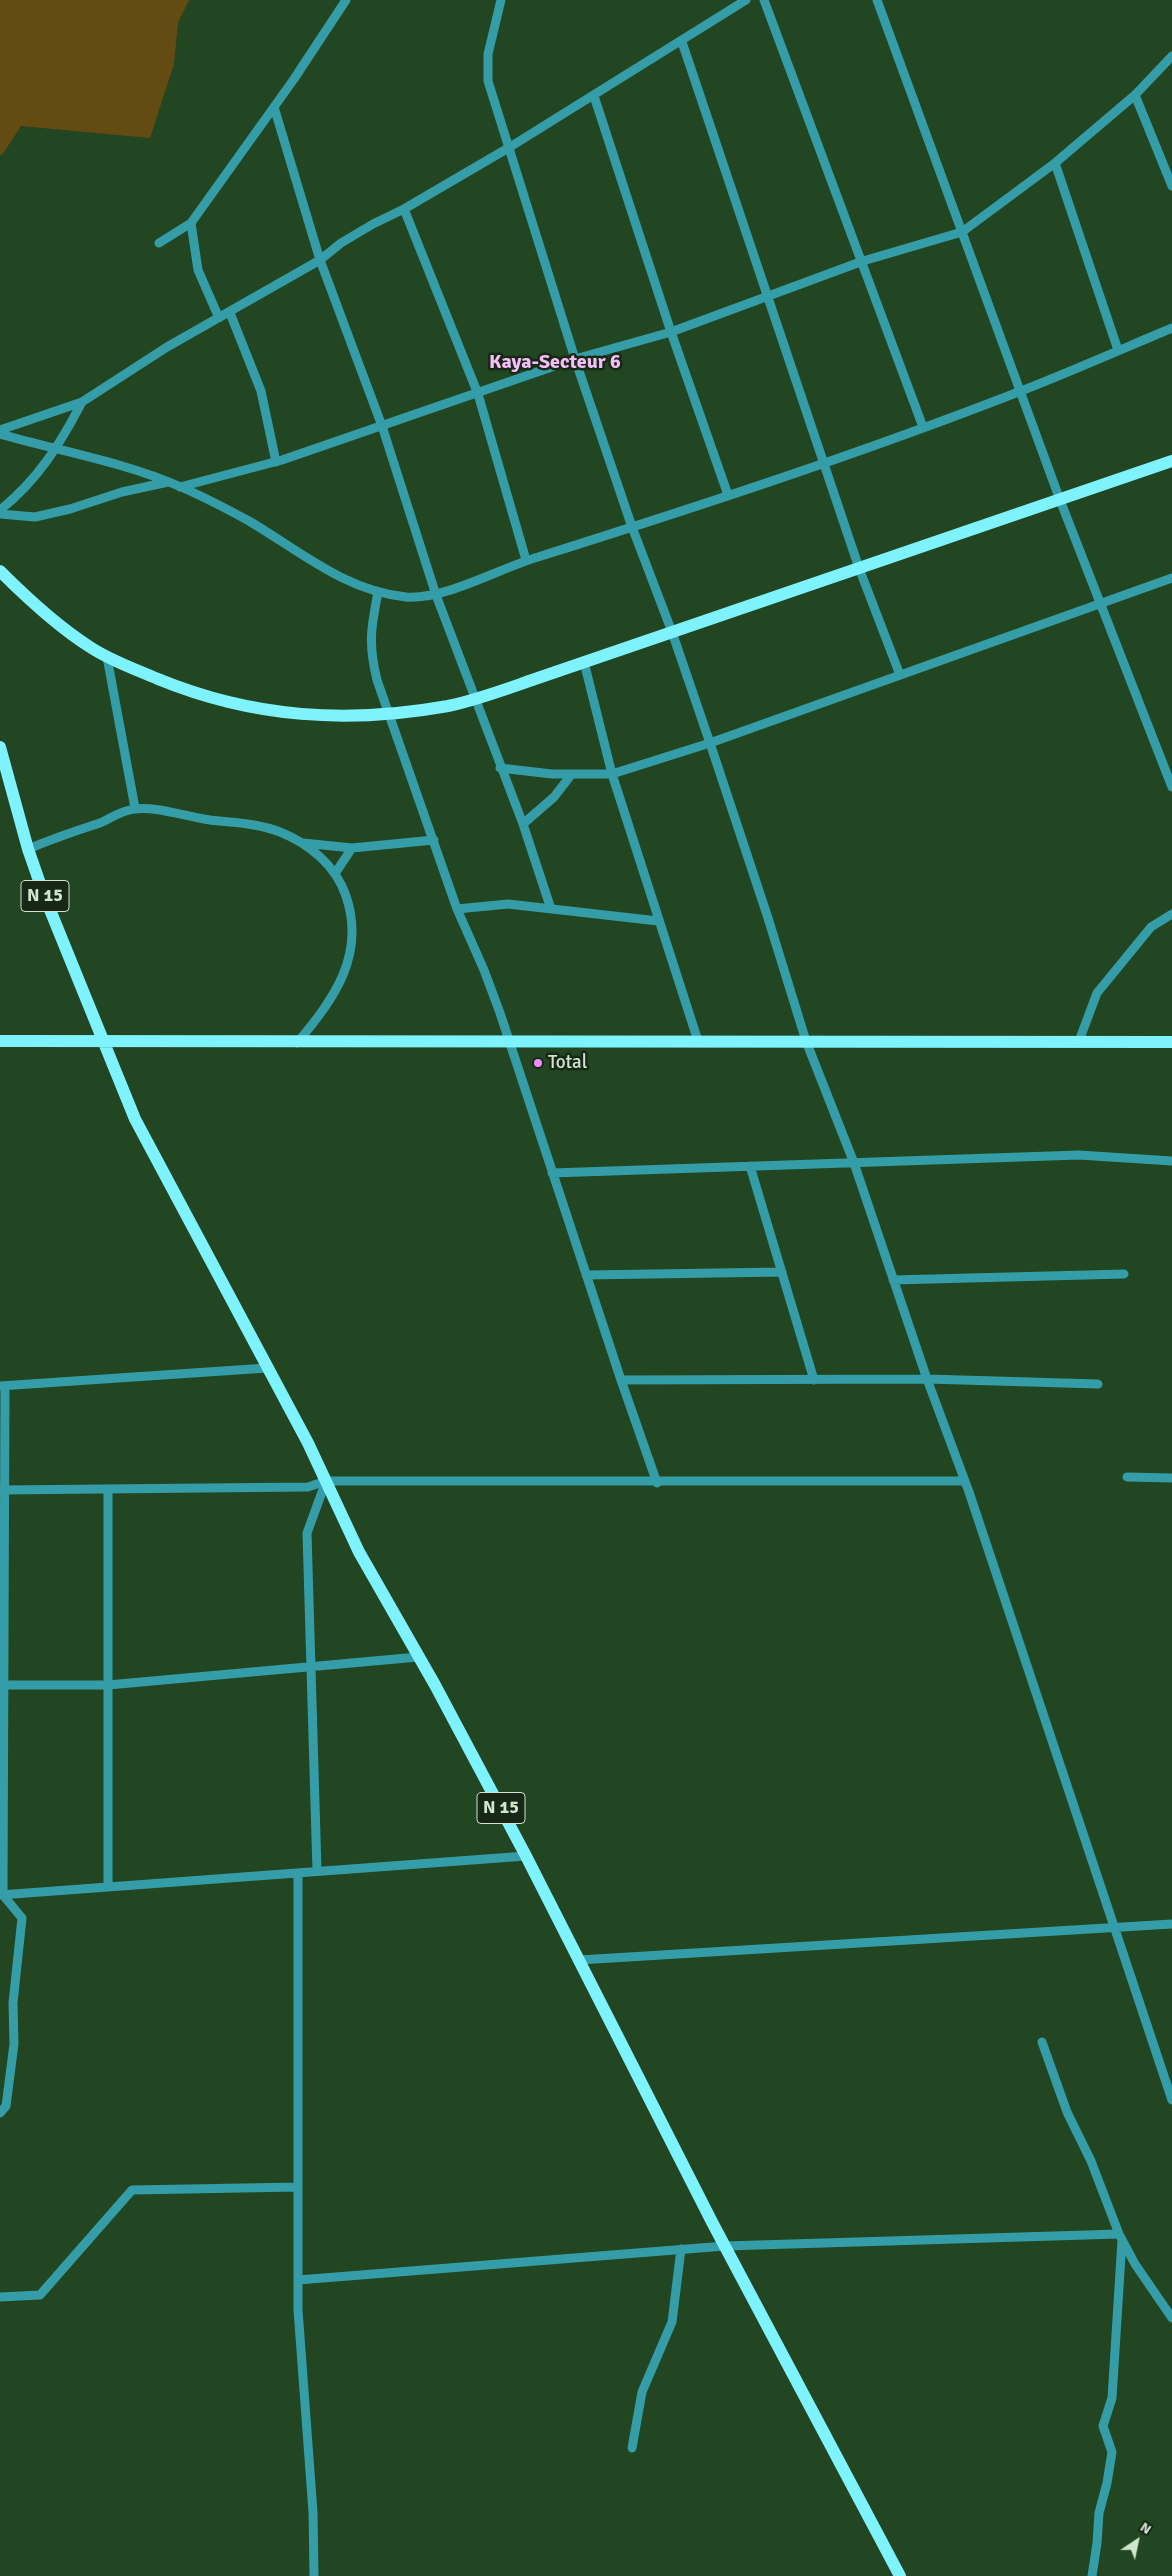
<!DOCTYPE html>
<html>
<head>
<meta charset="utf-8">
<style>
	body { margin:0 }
	#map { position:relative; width:1172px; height:2576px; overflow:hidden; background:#214621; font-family:Signika,sans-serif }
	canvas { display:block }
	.north { position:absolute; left:1112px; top:2516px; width:50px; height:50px; -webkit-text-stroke:4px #182817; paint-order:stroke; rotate:34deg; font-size:14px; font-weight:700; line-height:20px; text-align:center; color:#d0e5ce }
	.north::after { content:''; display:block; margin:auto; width:18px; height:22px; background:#d0e5ce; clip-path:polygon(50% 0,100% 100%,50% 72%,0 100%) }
</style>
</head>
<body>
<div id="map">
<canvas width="1172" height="2576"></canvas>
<div class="north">N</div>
</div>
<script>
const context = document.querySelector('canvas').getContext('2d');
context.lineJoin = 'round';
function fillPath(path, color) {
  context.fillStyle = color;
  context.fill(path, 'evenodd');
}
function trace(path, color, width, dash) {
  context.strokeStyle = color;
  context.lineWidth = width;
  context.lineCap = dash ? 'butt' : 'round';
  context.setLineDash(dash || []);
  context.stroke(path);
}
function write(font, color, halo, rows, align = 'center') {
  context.font = font + ' Signika,sans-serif';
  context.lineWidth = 5;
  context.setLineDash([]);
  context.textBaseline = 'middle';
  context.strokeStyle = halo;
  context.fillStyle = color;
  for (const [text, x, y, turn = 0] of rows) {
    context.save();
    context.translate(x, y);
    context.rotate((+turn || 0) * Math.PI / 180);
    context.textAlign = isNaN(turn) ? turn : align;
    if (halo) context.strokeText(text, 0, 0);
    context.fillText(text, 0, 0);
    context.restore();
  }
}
const green = new Path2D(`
	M0,0H189L178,23L174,64L150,138L21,126L2,155L0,154Z`);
const minor = new Path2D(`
	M501,0L488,54V81L575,359L632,527L672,632L710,743L768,918L806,1041L854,1163L927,1379L969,1492L1172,2100
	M764,0L923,427
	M877,0L1060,500L1172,787
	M682,42L859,568L900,675
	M1135,95L1172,186
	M594,96L671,332L728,495
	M274,107L320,260L382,426L436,595L523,824L551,909
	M1055,163L1118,350
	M404,209L478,394L526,560
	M191,223L198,270L219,318
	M159,243L191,223L294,79L346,0
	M230,313L261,391L276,462
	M0,430L82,402L167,347L320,260L341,243L373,224L404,209L510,147L746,0
	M0,434C60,451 124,462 181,487C204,497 227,509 249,521C300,551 345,591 406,597C445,600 500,568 538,557C700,506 862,453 1021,391C1072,371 1122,349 1172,328
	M180,487L282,460L575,359L671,332L863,261L962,232L1055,163L1135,95L1172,56
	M0,510C38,480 60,444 82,402
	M0,514L35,517L70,509L122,492L168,482
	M378,592C371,628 368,644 377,680L457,909L484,970L500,1013L621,1380L657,1483
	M107,657L135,808
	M584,662L612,774L698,1041
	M500,768L552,774H612L710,743L1172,578
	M523,824L554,797L571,775
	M303,843L352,848L434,840
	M28,849C52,839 75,831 100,823C111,818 122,810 135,809C156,806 187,817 210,820C234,823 257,823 280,832C310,844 336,866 346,896C366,955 334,999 297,1043
	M336,872L352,848
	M457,909L508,904L658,921
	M1079,1041L1097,993L1151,927L1172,914
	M750,1166L814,1380
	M552,1173L1079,1155L1172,1161
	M586,1275L782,1272
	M893,1280L1124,1274
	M621,1380L927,1379L1098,1384
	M0,1386L267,1368
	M1127,1477L1172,1478
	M0,1490L308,1487L326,1481H964
	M4,1685H108L418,1657
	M317,1871L307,1533L326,1481
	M298,1873V2310L313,2512L314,2576
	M108,1887V1489
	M0,1895L526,1856
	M579,1960L1172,1924
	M1042,2042L1067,2112L1091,2161L1119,2234L1135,2264L1172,2318
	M0,2113L6,2106L14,2044L13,2003L22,1918L3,1895L5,1386
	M298,2280L725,2246L1119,2234
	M0,2297L40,2295L132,2190L298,2187
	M632,2448L642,2392L672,2322L681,2249
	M1092,2576L1097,2543L1099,2513L1107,2483L1112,2452L1103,2426L1112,2398L1122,2240`);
const major = new Path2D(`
	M0,571C28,599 57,626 90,647C111,661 135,669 158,679C253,718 348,724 448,706C477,700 506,689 535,679L1172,461
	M0,747L28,849L44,895L135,1119L308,1443L359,1552L435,1685L526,1856L712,2222L900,2576
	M0,1041L1172,1042`);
const markers = [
	[538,1063,5,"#ee8cf8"]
];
const shields = [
	[45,896,48],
	[501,1808,48]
];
const shieldNames = [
	["N 15",45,896],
	["N 15",501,1808]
];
const poiNames = [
	["Total",548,1063]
];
const neighbourhoodNames = [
	["Kaya-Secteur 6",555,363]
];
fillPath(green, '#644b12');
trace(minor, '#359da7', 9);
trace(major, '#7ef2fd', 12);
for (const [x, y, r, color] of markers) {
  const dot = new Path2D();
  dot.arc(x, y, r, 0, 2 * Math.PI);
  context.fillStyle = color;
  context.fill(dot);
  trace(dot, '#182817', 2);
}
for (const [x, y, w] of shields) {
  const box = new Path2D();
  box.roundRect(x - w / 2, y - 15.5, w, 31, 4);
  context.fillStyle = '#182817';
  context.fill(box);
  trace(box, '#d0e5ce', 1);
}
write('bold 18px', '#d0e5ce', null, shieldNames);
write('19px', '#d0e5ce', '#182817', poiNames, 'left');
write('bold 20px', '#f3bdf8', '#182817', neighbourhoodNames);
</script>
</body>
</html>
